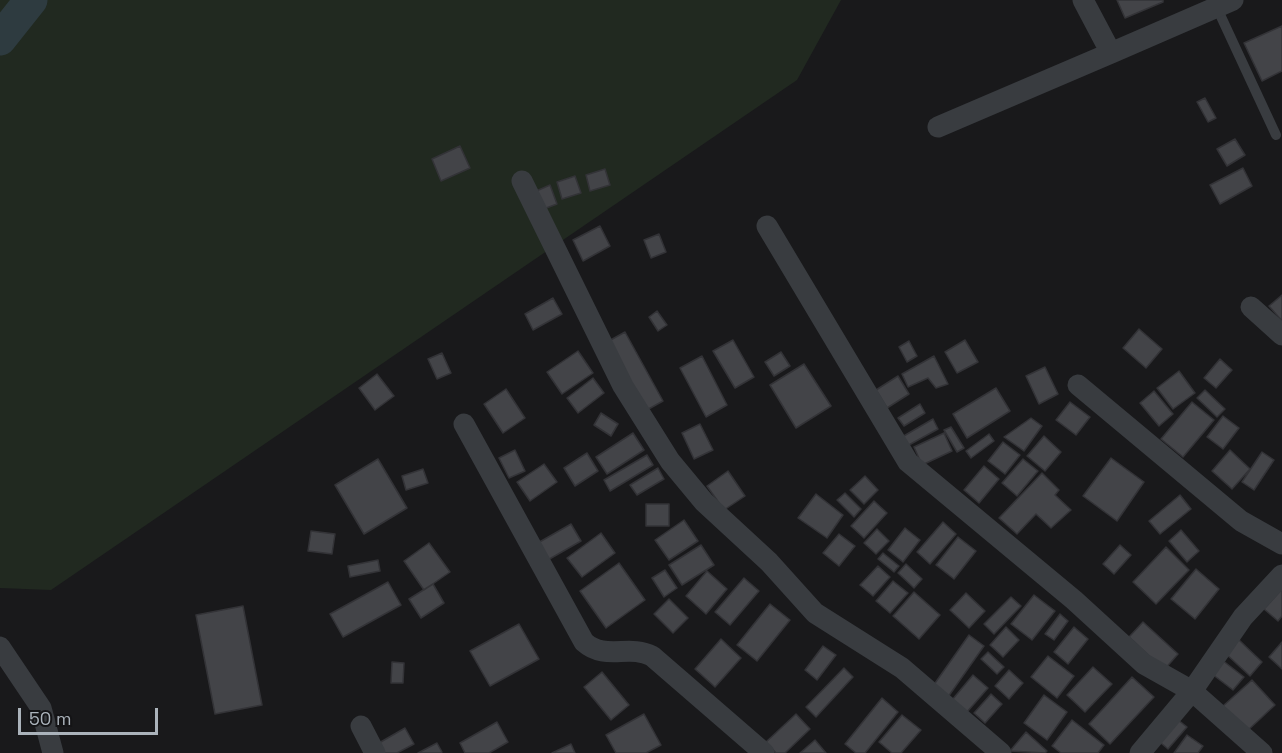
<!DOCTYPE html>
<html>
<head>
<meta charset="utf-8">
<style>
	body { margin:0 }
	#map { position:relative; width:1282px; height:753px; overflow:hidden; background:#19191b; font-family:"Space Grotesk",sans-serif }
	canvas { display:block }
	.scale { position:absolute; left:18px; top:708px; width:140px; height:27px; box-sizing:border-box; border:3px solid #abb3bb; border-top:0; padding-left:8px; font-size:18px; line-height:21px; white-space:nowrap; color:#abb3bb; -webkit-text-stroke:4px #141416; paint-order:stroke }
</style>
</head>
<body>
<div id="map">
<canvas width="1282" height="753"></canvas>
<div class="scale">50 m</div>
</div>
<script>
const context = document.querySelector('canvas').getContext('2d');
context.lineJoin = 'round';
function fillPath(path, color) {
  context.fillStyle = color;
  context.fill(path, 'evenodd');
}
function trace(path, color, width, dash) {
  context.strokeStyle = color;
  context.lineWidth = width;
  context.lineCap = dash ? 'butt' : 'round';
  context.setLineDash(dash || []);
  context.stroke(path);
}
const green = new Path2D(`
	M0,0H841L797,80L51,590L0,588Z`);
const river = new Path2D(`
	M0,39L31,0`);
const building = new Path2D(`
	M1117,0H1163V2L1125,18Z
	M1282,26V71L1262,81L1244,43Z
	M1205,98L1216,118L1208,122L1197,102Z
	M1235,139L1245,155L1227,166L1217,149Z
	M460,146L470,168L441,181L432,159Z
	M1243,168L1252,186L1220,204L1210,185Z
	M605,169L610,185L590,191L586,175Z
	M575,176L581,193L562,199L557,182Z
	M550,185L557,204L541,210L534,192Z
	M600,226L610,246L583,261L573,240Z
	M659,234L666,252L651,258L644,240Z
	M1282,295V321L1269,306Z
	M553,298L562,314L533,330L525,314Z
	M657,311L667,325L658,331L649,317Z
	M1139,329L1162,349L1146,368L1123,348Z
	M625,332L663,401L645,411L607,342Z
	M733,340L754,377L735,388L713,351Z
	M965,340L978,362L957,373L945,352Z
	M909,341L917,356L907,362L899,347Z
	M578,351L593,373L562,394L547,372Z
	M781,352L790,366L774,376L765,362Z
	M442,353L451,373L437,379L428,359Z
	M702,356L727,405L706,417L680,368Z
	M934,356L948,384L936,388L928,378L908,387L902,374Z
	M1220,359L1232,370L1216,388L1204,378Z
	M804,364L831,406L796,428L770,385Z
	M1045,367L1058,394L1039,404L1026,376Z
	M1179,371L1195,393L1173,409L1157,388Z
	M377,374L394,396L375,410L359,388Z
	M898,376L909,394L887,408L876,390Z
	M593,378L604,393L578,413L567,398Z
	M996,388L1010,411L967,438L953,414Z
	M506,389L525,418L503,433L484,404Z
	M1205,390L1225,409L1217,417L1197,398Z
	M1154,391L1173,414L1159,426L1140,403Z
	M1070,402L1090,417L1076,435L1056,420Z
	M1192,402L1214,420L1183,457L1161,439Z
	M920,404L925,413L904,426L898,418Z
	M601,413L618,424L611,436L594,425Z
	M1223,416L1239,428L1223,449L1207,437Z
	M1031,418L1042,426L1024,451L1004,437Z
	M933,419L938,429L907,446L902,437Z
	M700,424L713,450L694,459L682,433Z
	M951,427L964,448L957,452L944,430Z
	M633,433L644,450L607,474L596,457Z
	M944,433L952,451L922,465L914,447Z
	M989,434L994,441L971,458L966,451Z
	M1044,436L1061,452L1045,471L1027,456Z
	M1003,442L1020,455L1005,474L988,461Z
	M515,450L525,471L509,478L499,458Z
	M1230,450L1250,469L1232,489L1212,471Z
	M1262,452L1274,460L1254,490L1242,482Z
	M587,453L598,471L575,486L564,468Z
	M647,455L653,465L610,491L604,480Z
	M1111,458L1144,482L1117,521L1083,496Z
	M378,459L407,508L364,534L335,485Z
	M1023,459L1038,471L1017,496L1002,483Z
	M544,464L557,482L530,501L517,482Z
	M984,466L999,479L979,503L964,490Z
	M658,468L664,479L637,495L630,485Z
	M423,469L428,483L406,490L402,476Z
	M728,471L745,496L724,510L707,486Z
	M1042,473L1059,490L1055,495L1071,510L1051,528L1036,514L1017,534L999,518Z
	M865,476L878,490L864,504L850,490Z
	M845,493L861,509L854,517L837,500Z
	M816,494L843,515L827,538L798,518Z
	M1180,495L1191,509L1160,534L1149,521Z
	M874,501L887,513L864,538L851,526Z
	M646,504H669V526H646Z
	M684,520L698,541L669,560L655,540Z
	M943,522L956,534L930,564L917,552Z
	M571,524L581,541L546,561L536,544Z
	M905,528L920,540L903,562L888,550Z
	M877,529L889,541L876,554L864,543Z
	M1181,530L1199,551L1187,562L1169,541Z
	M311,531L335,534L332,554L308,551Z
	M601,533L615,553L582,577L567,558Z
	M839,534L855,546L839,566L823,553Z
	M958,537L976,551L954,579L936,565Z
	M429,543L450,572L424,590L404,561Z
	M701,545L714,565L682,585L669,565Z
	M1120,545L1131,555L1114,574L1103,564Z
	M1166,547L1189,570L1156,604L1133,582Z
	M883,553L899,566L894,572L878,559Z
	M378,560L380,571L350,577L348,566Z
	M619,563L645,600L606,628L580,591Z
	M906,564L922,579L914,588L898,573Z
	M878,566L890,577L873,596L860,585Z
	M1196,569L1219,589L1195,619L1171,599Z
	M665,570L677,588L664,597L652,578Z
	M707,571L727,589L706,614L686,596Z
	M744,578L759,591L730,625L715,612Z
	M893,581L908,593L890,613L876,601Z
	M388,582L401,605L343,637L330,614Z
	M433,584L444,603L421,618L409,599Z
	M1282,589V616L1278,621L1264,609Z
	M914,592L940,615L919,639L893,616Z
	M966,593L985,611L969,628L950,610Z
	M1034,595L1055,611L1032,640L1011,624Z
	M1011,597L1021,606L994,634L984,624Z
	M669,599L688,618L673,633L654,614Z
	M770,604L790,620L757,661L737,645Z
	M243,606L262,705L215,714L196,615Z
	M1060,614L1068,621L1054,640L1045,634Z
	M1143,622L1178,654L1164,670L1129,637Z
	M519,624L539,659L490,686L470,651Z
	M1006,627L1019,640L1003,657L990,645Z
	M1074,627L1088,639L1068,664L1054,652Z
	M969,635L984,646L948,697L933,686Z
	M721,639L741,658L715,687L695,669Z
	M1238,639L1262,662L1250,676L1225,653Z
	M1282,642V669L1269,657Z
	M823,646L836,655L817,680L805,670Z
	M988,652L1004,667L997,674L981,659Z
	M1048,656L1074,676L1057,698L1031,677Z
	M1222,660L1244,677L1233,690L1212,674Z
	M392,662L404,663L403,683H391Z
	M1093,667L1112,684L1085,712L1067,695Z
	M844,668L853,677L816,717L806,707Z
	M1009,670L1023,683L1009,699L995,686Z
	M602,672L629,705L611,720L584,687Z
	M973,675L988,688L967,712L952,700Z
	M1132,677L1154,697L1110,744L1089,724Z
	M1252,680L1275,705L1246,732L1223,706Z
	M991,694L1002,704L985,723L974,713Z
	M1044,695L1067,712L1047,740L1024,723Z
	M882,698L898,712L865,753H856L845,744Z
	M644,714L661,745L646,753H616L606,735Z
	M796,714L810,729L785,753H776L766,742Z
	M902,715L921,730L901,753H892L879,742Z
	M1173,716L1187,727L1168,749L1155,738Z
	M1072,720L1104,745L1098,753H1061L1052,746Z
	M497,722L508,742L489,753H465L460,743Z
	M405,728L414,744L397,753H376L372,747Z
	M1026,732L1047,751L1045,753L1010,751Z
	M1187,735L1203,746L1198,753H1174Z
	M815,740L826,753H800Z
	M437,743L442,752L440,753H418Z
	M571,744L575,753H552Z`);
const service = new Path2D(`
	M1217,8L1276,135`);
const minor = new Path2D(`
	M1083,0L1111,53L1233,0
	M938,127L1111,53
	M522,181L623,386L670,461L704,502L769,562L815,613L902,668L1001,753
	M767,226L908,462L1074,600L1144,664L1192,691L1262,753
	M1251,307L1282,335
	M1078,385L1241,521L1282,544
	M464,424L584,642C605,661 629,644 652,656L764,753
	M0,647L41,708L53,753
	M361,726L375,753
	M1140,753L1192,691L1243,617L1282,575`);
fillPath(green, '#212920');
trace(river, '#2e3b40', 33);
fillPath(building, '#434448');
trace(building, '#333337', 1.5);
trace(service, '#393c40', 10);
trace(minor, '#393c40', 21);
</script>
</body>
</html>
